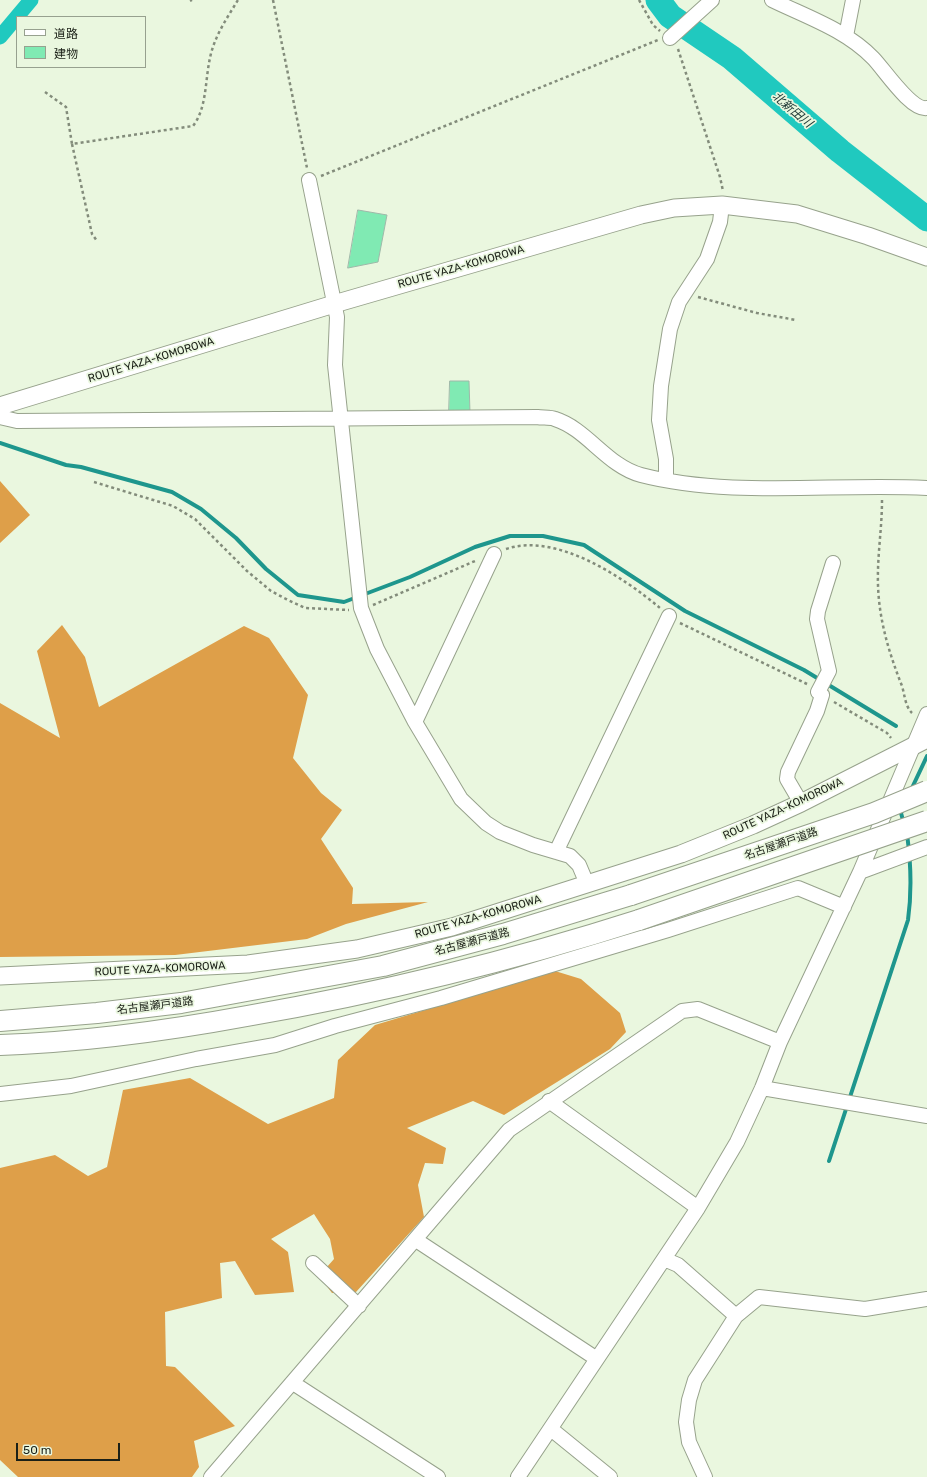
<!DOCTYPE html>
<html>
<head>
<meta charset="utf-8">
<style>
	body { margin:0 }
	#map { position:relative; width:927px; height:1477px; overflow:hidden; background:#eaf7df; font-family:Rubik,"Noto Sans JP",sans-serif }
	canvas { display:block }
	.legend { position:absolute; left:16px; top:16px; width:130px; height:52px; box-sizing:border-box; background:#eaf7df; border:1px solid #97a18f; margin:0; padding:5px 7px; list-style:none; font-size:12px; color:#1b2017 }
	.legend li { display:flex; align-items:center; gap:8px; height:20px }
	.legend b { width:20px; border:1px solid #97a18f }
	.scale { position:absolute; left:16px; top:1443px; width:104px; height:18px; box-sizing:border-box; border:2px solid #1b2017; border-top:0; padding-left:5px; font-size:12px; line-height:14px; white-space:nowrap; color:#1b2017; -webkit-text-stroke:3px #eaf7df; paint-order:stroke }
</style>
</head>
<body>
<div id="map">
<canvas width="927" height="1477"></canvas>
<ul class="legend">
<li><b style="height:5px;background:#fff"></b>道路</li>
<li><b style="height:11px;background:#80eab3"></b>建物</li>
</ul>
<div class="scale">50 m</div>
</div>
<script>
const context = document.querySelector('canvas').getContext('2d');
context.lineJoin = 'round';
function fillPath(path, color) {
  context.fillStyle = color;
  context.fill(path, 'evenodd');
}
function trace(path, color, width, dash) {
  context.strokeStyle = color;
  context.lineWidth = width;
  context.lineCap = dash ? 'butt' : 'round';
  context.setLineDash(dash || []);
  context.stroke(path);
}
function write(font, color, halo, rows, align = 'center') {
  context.font = font + ' Rubik,"Noto Sans JP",sans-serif';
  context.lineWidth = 3.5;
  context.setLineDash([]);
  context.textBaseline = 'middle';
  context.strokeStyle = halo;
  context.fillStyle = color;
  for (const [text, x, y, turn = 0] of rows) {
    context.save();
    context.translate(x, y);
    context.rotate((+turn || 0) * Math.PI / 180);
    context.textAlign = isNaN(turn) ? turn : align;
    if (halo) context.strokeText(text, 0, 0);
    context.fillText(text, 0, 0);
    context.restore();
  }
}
const forest = new Path2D(`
	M0,481L30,515L0,543Z
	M62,625L85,657L99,707L244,626L269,638L308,695L293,758L321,793L342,810L321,839L353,888L352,904L428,902L346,924L307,939L175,955L0,957V703L60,738L37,651Z
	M555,971L581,979L620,1013L626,1032L610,1049L504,1115L473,1101L407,1128L446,1148L443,1164L425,1163L418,1185L424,1217L356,1292L332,1293L319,1276L334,1259L330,1239L314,1214L271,1239L288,1252L294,1292L255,1295L235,1261L220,1263L222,1298L165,1312L166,1366L175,1367L235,1426L194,1441L199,1467L192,1477H18L0,1460V1168L55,1155L88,1176L107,1167L123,1090L190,1078L268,1124L334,1098L338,1060L375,1025Z`);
const stream = new Path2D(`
	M0,443L66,465L81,467L172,492L201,509L236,538L266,569L298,595L344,602L410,577L475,547L510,536H543L584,545L685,611L804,670L896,726
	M911,790L927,756
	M904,807L901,813L904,824
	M829,1161L908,920C912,891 911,863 907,834`);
const canal = new Path2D(`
	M0,37L31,0`);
const river = new Path2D(`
	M658,0L670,16L732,58L840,151L927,219`);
const building = new Path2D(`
	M358,210L387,215L378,262L348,268Z
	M450,381H469L470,413H449Z`);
const path = new Path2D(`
	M273,0L307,168
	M639,0L653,25L660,31
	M190,1L192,0
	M678,49L720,177L723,191
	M45,92L66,107L72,144L193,126C207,108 205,80 210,58C214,37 227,18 238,0
	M72,144L92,234L97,241
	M321,176L658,40
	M698,297L757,313L796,320
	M94,482L173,506L195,519L247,571L271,591L286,599L305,608L349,610
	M882,500C882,529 877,557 878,585C879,620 889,653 902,686C905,696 905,706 912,713
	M506,549C556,532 623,577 660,608
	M373,605L475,561
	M680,623L807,684
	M834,702L887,733L891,738`);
const minor = new Path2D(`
	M772,0C807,17 846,30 873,58C884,69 911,111 927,108
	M846,36L853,0
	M670,38L712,0
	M309,180L337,317L335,365L361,608L377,649L415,722L461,799L486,823L500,832L533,845L570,856L579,865L587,884
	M0,417L17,421L537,417C543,418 550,417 555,419C587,429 607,466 641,475C730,498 834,483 927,488
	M666,480V459L659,420L661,386L670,329L679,302L707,259L720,222L722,205
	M415,722L494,554
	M801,803L787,779L788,772L817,711L822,695L818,692L829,671L817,619L818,611L833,563
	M556,852L669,616
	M860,872L927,847
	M762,1088L927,1116
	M0,1094L71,1086L196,1059L275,1045L335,1026L441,998L668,930L798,888L844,907
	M549,1101L698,1208
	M416,1240L597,1359
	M664,1259L678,1265L736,1316
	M313,1263L359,1306
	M293,1383L438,1477
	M551,1429L610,1477
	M211,1477L509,1130L682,1011L698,1009L780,1042
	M518,1477L698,1208L737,1142L762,1088L780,1042L860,872L927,714
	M705,1477L689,1442L686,1422L689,1400L695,1380L736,1316L759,1297L865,1309L927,1299`);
const major = new Path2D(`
	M0,406L334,304L641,215L674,208L722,205L797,214L868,236L927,257
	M0,976L248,964L357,949L452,927L681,854L753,825L801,803L927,739`);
const highway = new Path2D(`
	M0,1021L97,1013L181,1003L383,966L503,934L631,895
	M0,1045C83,1042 166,1031 247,1016C380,993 511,961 639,920`);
const highwayBridge = new Path2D(`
	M631,895L874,813L927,791
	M639,920L927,821`);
const streetNames = [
	["ROUTE YAZA-KOMOROWA",461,267,-16],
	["ROUTE YAZA-KOMOROWA",151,360,-17],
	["ROUTE YAZA-KOMOROWA",783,809,-25],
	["名古屋瀬戸道路",781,844,-19],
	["ROUTE YAZA-KOMOROWA",478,917,-16],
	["名古屋瀬戸道路",472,942,-15],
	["ROUTE YAZA-KOMOROWA",160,969,-3],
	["名古屋瀬戸道路",155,1006,-7]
];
const waterNames = [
	["北新田川",792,110,40]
];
fillPath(forest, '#de9f49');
trace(stream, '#1e968d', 4);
trace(canal, '#20c9bf', 15);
trace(river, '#20c9bf', 25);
fillPath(building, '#80eab3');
trace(building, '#9fb8a9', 1);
trace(minor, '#97a28c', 16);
trace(major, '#97a28c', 19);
trace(highway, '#97a28c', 22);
trace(path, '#838c7b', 2.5, [3, 3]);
trace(minor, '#fff', 14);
trace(major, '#fff', 17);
trace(highway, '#fff', 20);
trace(highwayBridge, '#97a28c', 22, []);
trace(highwayBridge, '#fff', 20);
write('11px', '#1b2017', '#eaf7df', streetNames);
write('italic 12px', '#213a38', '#eaf7df', waterNames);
</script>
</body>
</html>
